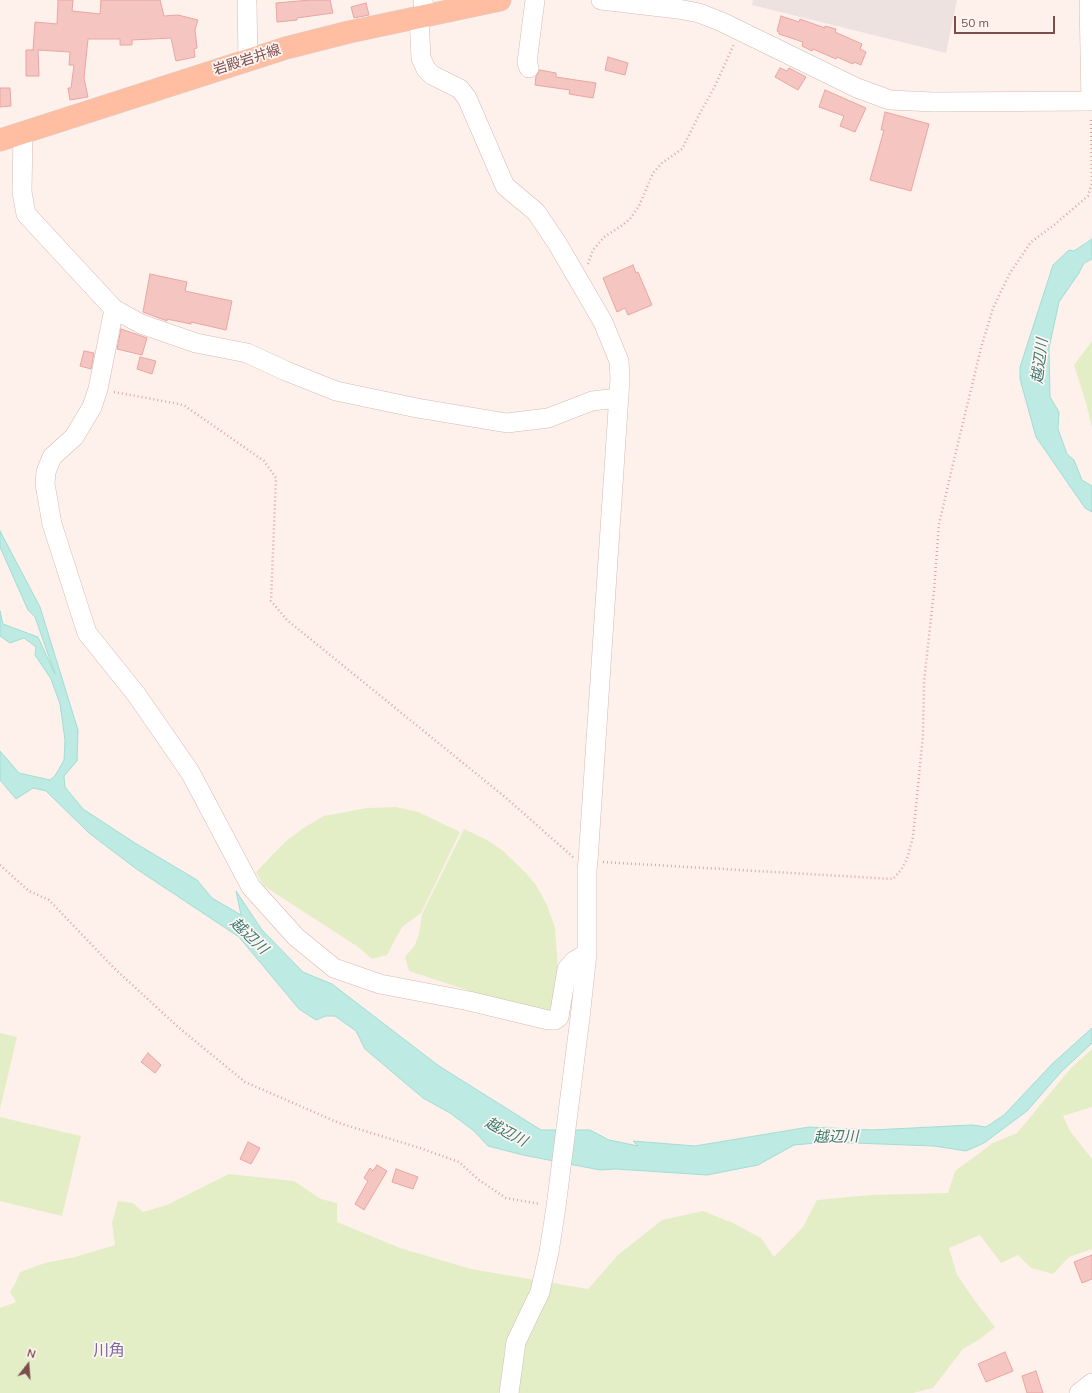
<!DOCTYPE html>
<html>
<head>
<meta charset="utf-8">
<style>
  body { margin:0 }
  #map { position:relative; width:1092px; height:1393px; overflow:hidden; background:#fef1eb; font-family:Mulish,sans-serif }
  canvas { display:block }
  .north { position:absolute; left:8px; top:1345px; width:40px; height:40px; -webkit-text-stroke:3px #fff6f3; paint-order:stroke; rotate:17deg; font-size:11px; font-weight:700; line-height:16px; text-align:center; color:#7c4d4b }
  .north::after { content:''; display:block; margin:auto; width:14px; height:18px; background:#7c4d4b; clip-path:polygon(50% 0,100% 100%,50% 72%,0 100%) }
  .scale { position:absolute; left:954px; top:16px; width:101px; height:18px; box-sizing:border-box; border:2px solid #7c4d4b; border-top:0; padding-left:5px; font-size:12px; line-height:14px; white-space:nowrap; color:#7c4d4b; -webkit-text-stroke:3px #fff6f3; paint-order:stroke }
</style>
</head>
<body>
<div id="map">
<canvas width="1092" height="1393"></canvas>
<div class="north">N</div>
<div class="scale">50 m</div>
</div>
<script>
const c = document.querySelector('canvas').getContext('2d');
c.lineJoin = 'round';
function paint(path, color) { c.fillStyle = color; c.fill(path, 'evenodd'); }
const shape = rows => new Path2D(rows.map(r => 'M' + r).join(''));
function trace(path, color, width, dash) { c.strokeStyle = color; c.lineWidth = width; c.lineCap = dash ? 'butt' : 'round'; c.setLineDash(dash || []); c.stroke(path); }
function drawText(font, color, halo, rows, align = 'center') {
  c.font = font + ' Mulish,"Noto Sans JP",sans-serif'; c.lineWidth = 3.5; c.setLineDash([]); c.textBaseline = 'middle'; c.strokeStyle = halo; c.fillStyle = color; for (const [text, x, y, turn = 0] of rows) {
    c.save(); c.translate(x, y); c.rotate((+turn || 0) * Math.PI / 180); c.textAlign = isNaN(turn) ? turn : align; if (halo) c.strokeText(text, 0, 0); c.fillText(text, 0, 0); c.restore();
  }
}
const industrial = shape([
  [753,0,957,0,946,53,752,5]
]);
const green = shape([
  [1092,341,1092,427,1086,403,1074,365],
  [396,807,418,812,460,832,421,913,402,927,387,955,372,959,358,947,264,886,256,872,286,841,305,827,324,816,367,808],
  [464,829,487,840,502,850,525,872,536,885,547,905,555,928,558,969,554,1008,546,1016,409,971,405,957,415,945,419,934,422,914],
  [0,1033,17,1037,0,1109],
  [1092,1049,1092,1107,1063,1116,1070,1131,1092,1159,1092,1249,1069,1257,1053,1274,1031,1268,1018,1255,1001,1263,980,1235,949,1248,957,1275,975,1301,995,1327,980,1339,963,1349,933,1388,913,1393,0,1393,0,1308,16,1302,10,1292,16,1282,20,1272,45,1263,75,1257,115,1245,112,1223,118,1201,133,1203,143,1212,167,1205,229,1174,294,1181,321,1199,337,1203,337,1222,400,1248,471,1269,588,1289,618,1255,662,1220,703,1211,733,1223,761,1238,774,1257,803,1227,817,1200,870,1195,948,1193,955,1171,993,1143,1017,1133,1071,1068],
  [0,1117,81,1136,62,1216,0,1201]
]);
const water = shape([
  [1092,239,1092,259,1084,263,1079,273,1059,302,1049,348,1050,397,1059,412,1058,429,1067,454,1074,460,1082,480,1092,486,1092,512,1085,508,1036,437,1020,379,1020,367,1053,265,1069,250,1074,251,1092,239],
  [0,531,40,607,78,730,77,761,64,776,65,787,83,809,135,843,197,880,212,898,241,915,236,891,262,930,303,972,332,984,439,1066,541,1130,590,1130,609,1140,638,1146,633,1141,695,1146,809,1127,872,1130,972,1125,986,1127,1004,1115,1052,1064,1092,1028,1092,1043,1061,1072,1027,1111,984,1143,966,1151,934,1146,827,1142,794,1145,758,1165,707,1175,616,1169,600,1170,523,1155,488,1146,474,1131,450,1113,423,1098,365,1049,356,1031,335,1016,326,1016,316,1020,299,1009,239,937,135,868,89,833,46,791,33,788,16,799,0,780,0,751,19,773,50,780,55,776,64,760,65,740,60,704,51,679,35,655,36,647,24,638,10,643,0,636,0,611,3,624,38,637,55,674,35,617,28,610,0,547,0,531]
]);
const building = shape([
  [58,0,73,0,72,11,100,14,101,0,160,0,164,16,178,15,198,20,195,30,197,48,194,49,195,57,176,61,171,38,132,40,132,45,120,45,120,39,88,39,84,78,88,97,70,100,68,88,71,88,74,65,69,65,70,52,38,50,39,76,26,76,26,50,34,50,33,50,35,22,57,24,58,0],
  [310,0,330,0,333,13,297,18,297,20,277,22,276,3,310,0],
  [366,3,369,15,354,18,351,7,366,3],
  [781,16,799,22,800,19,825,28,825,26,836,29,835,32,862,44,860,49,866,52,861,65,854,62,853,64,837,57,836,59,813,49,812,51,802,46,803,42,779,34,779,32,777,31,781,16],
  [608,57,628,63,625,75,605,70,608,57],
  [780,68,787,71,789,68,806,77,798,90,775,77,780,68],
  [540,70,556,73,556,77,596,83,593,98,569,94,570,90,535,85,536,76,540,70],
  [0,88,10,88,11,106,0,107,0,88],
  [825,90,866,108,855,132,840,126,844,116,819,107,825,90],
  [885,112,929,124,911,191,870,180,884,130,881,130,885,112],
  [633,265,636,273,638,272,652,305,628,315,625,308,617,312,603,278,633,265],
  [150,274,187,282,185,291,232,301,226,330,191,322,191,324,167,319,167,321,143,312,150,274],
  [121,329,147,338,142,355,117,349,121,329],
  [84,351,94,353,91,369,80,366,84,351],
  [140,357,156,361,152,374,137,369,140,357],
  [148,1053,161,1065,155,1073,141,1062,148,1053],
  [248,1142,260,1148,251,1164,240,1159,248,1142],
  [377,1165,387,1171,364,1210,355,1204,368,1181,364,1178,370,1168,373,1171,377,1165],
  [396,1169,418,1177,413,1189,392,1182,396,1169],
  [1092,1255,1092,1279,1082,1283,1074,1262,1092,1255],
  [1005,1352,1013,1371,986,1382,978,1364,1005,1352],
  [1036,1371,1043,1393,1027,1393,1022,1376,1036,1371]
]);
const path = shape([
  [588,264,593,250,604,237,621,226,630,219,639,206,653,173,662,163,682,149,700,113,714,88,734,44],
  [114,392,179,404,185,406,264,461,276,478,271,601,287,620,505,797,573,857],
  [603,862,893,879,901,870,907,859,913,837,923,735,924,682,934,591,939,524,954,460,981,348,993,308,1010,273,1031,242,1054,225,1088,196,1092,183,1091,117],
  [0,865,29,891,49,900,114,968,178,1027,245,1082,339,1123,420,1148,459,1162,479,1180,506,1198,540,1204]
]);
const minor = shape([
  [423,0,425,16],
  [601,0,678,9,699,13,722,22,857,88,890,100,934,102,1092,101],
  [1089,0,1091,101],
  [247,3,248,60],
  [419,17,421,58,426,69,432,75,460,89,467,98,505,186,536,212,557,243,603,322,619,361,620,379,588,861,587,869,587,953,580,1018,556,1207,549,1252,540,1292,516,1342,509,1393],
  [529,68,527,63,535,0],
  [23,132,22,192,26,214,114,309,141,324,196,343,247,353,286,371,336,391,417,408,507,423,548,418,592,401,618,398],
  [114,309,98,389,92,407,74,437,52,457,46,472,45,484,52,524,87,633,136,694,190,772,251,887,296,937,334,968,380,984,469,1001,548,1020,555,1020,559,1017,567,969,574,961,587,953],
  [1079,1393,1092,1383]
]);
const major = shape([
  [0,140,286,48,349,32,500,0]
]);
const streetNames = [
  ["岩殿岩井線",247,60,-18]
];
const waterNames = [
  ["越辺川",1040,361,-83],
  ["越辺川",249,936,43],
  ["越辺川",506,1132,28],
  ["越辺川",836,1137,-1]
];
const quarterNames = [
  ["川角",109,1351]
];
paint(industrial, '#ede2e0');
paint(green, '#e3eec7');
paint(water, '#bdeae2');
trace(water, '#a3dcd3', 1);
paint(building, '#f5c5c1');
trace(building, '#e9a5a0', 1);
trace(minor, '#d6b9b4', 20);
trace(major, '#dacdcd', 23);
trace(path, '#dba7a3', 2.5, [1, 3]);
trace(minor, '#fff', 19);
trace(major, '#ffbea1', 22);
drawText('14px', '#7c4d4b', '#fff6f3', streetNames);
drawText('italic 15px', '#3a7a70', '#fff6f3', waterNames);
drawText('16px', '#7a689e', '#fff6f3', quarterNames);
</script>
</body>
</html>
